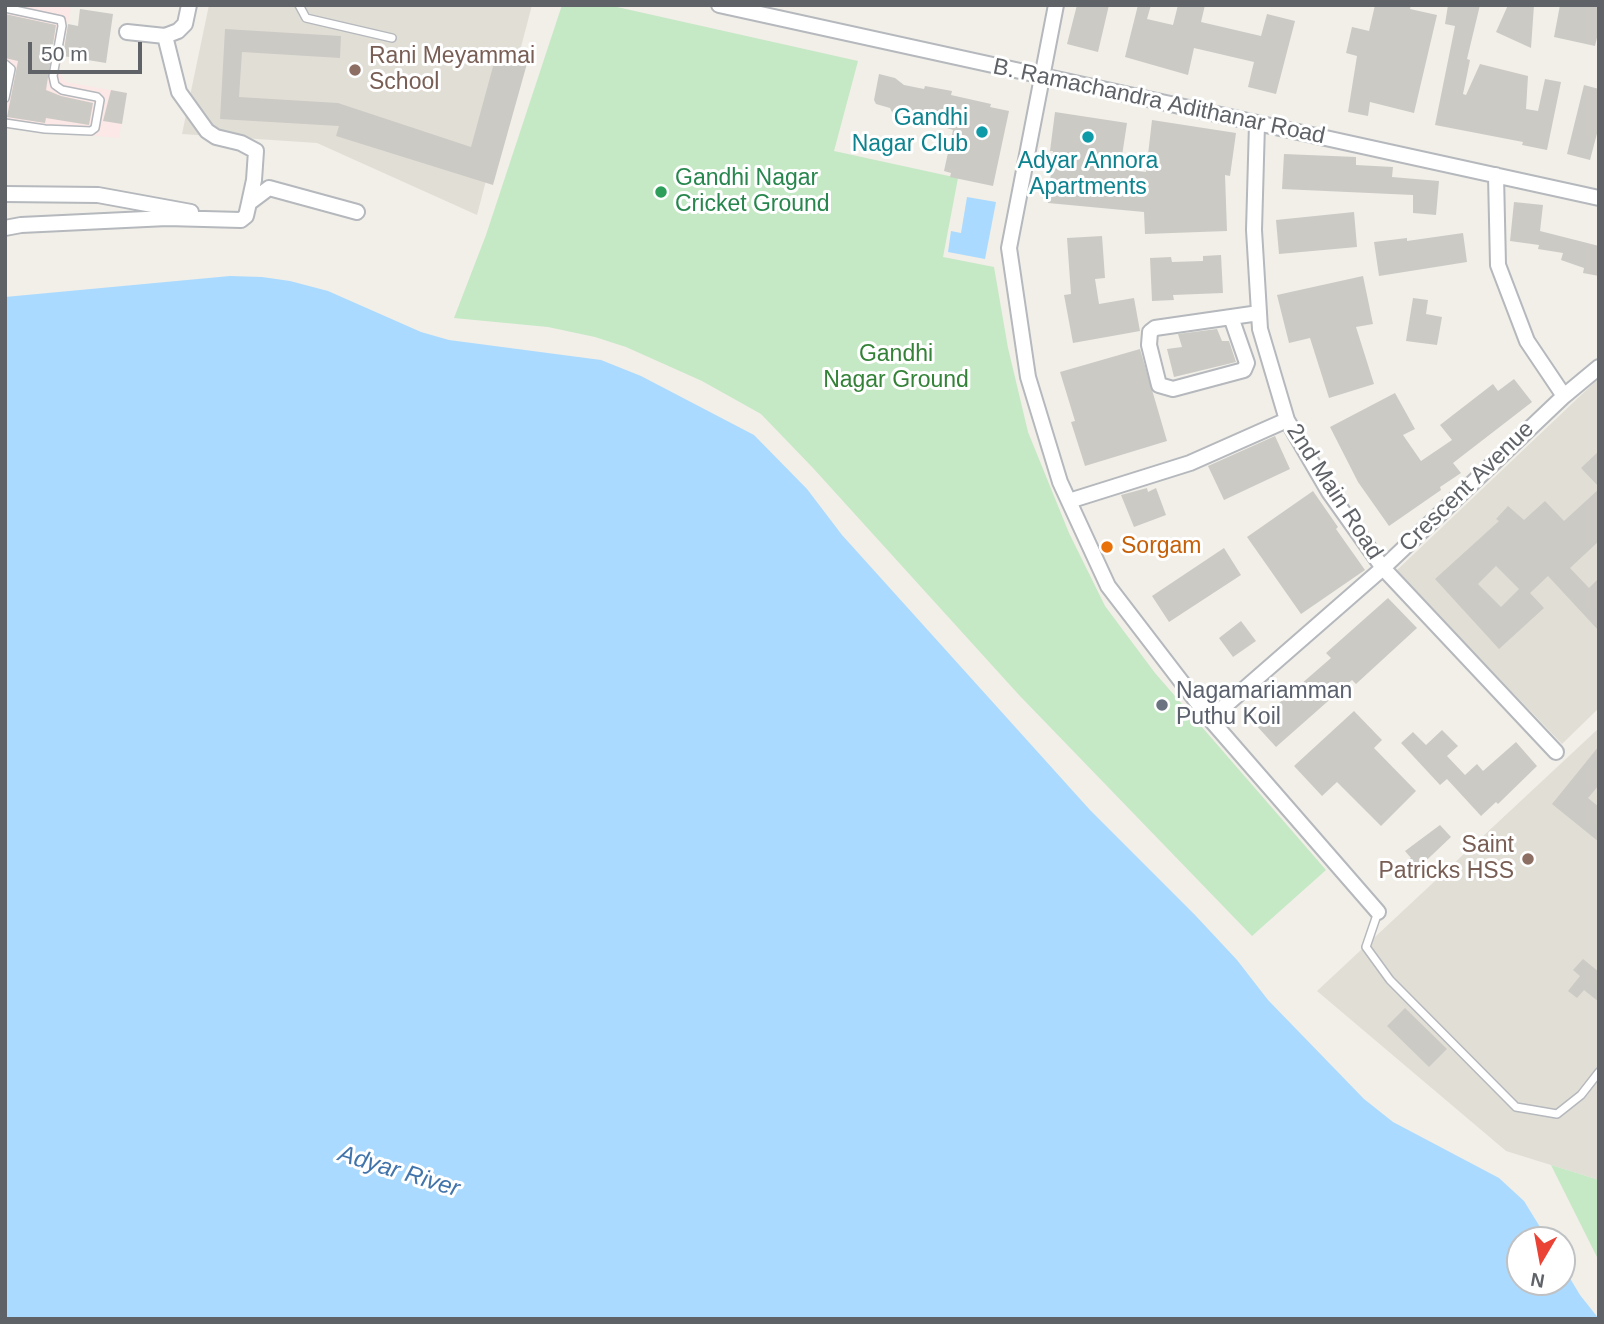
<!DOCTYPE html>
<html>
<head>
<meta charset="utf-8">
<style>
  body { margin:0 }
  #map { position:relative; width:1604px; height:1324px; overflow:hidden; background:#f1efe8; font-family:Arial,sans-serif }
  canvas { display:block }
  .frame { position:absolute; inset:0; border:7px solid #5f6368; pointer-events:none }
  .north { position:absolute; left:1506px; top:1226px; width:70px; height:70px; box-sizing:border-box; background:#fff; border:2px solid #bfc1c3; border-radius:50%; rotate:190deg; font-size:19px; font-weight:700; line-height:28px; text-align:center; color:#5f6368 }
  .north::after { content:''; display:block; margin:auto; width:24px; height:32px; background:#ea4335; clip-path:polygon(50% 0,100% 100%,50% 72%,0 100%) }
  .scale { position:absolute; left:28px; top:42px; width:114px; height:32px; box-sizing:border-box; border:4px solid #5f6368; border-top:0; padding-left:9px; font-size:21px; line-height:24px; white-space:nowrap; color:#5f6368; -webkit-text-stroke:5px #fff; paint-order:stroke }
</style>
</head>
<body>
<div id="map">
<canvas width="1604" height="1324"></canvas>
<div class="frame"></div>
<div class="north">N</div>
<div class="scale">50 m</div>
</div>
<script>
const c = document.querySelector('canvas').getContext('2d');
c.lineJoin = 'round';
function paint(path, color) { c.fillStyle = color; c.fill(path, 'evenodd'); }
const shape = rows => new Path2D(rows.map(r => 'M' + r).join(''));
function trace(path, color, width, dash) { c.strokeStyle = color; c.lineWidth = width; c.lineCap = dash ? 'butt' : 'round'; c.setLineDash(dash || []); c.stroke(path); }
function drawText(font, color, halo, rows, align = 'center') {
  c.font = font + ' Arial,sans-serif'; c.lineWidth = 6; c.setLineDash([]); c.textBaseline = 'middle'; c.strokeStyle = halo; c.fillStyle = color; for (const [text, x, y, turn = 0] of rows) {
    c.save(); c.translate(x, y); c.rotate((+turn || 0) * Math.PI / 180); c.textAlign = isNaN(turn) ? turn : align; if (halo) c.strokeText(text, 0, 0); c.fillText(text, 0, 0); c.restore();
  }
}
const education = shape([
  [209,5,532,5,477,215,317,143,182,134],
  [1599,378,1599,708,1562,744,1396,571],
  [1599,728,1599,1180,1506,1151,1317,991]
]);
const medical = shape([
  [5,5,55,5,71,8,59,72,66,82,127,93,119,138,5,128]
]);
const green = shape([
  [562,5,608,5,858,61,834,151,958,178,943,257,994,267,1008,348,1028,432,1069,533,1105,606,1155,673,1326,870,1252,936,1019,695,813,468,761,414,702,381,626,347,595,337,548,327,454,318,486,235],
  [1551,1165,1599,1180,1599,1261]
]);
const water = shape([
  [967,197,996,202,985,259,948,252,951,231,961,233],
  [230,276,262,277,290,281,328,291,421,332,449,340,601,360,641,376,754,435,807,489,842,535,1090,810,1195,915,1237,960,1268,1000,1364,1099,1393,1122,1499,1178,1524,1201,1548,1240,1520,1240,1520,1282,1562,1282,1562,1265,1580,1295,1599,1319,5,1319,5,297]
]);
const building = shape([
  [1077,5,1109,5,1098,52,1067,44],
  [1138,5,1151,5,1147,19,1173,25,1178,5,1205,5,1201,22,1261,36,1267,14,1295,21,1276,94,1248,87,1254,62,1194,48,1188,75,1125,57],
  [1375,5,1411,5,1410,9,1437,15,1414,113,1370,102,1368,116,1348,112,1357,56,1346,53,1352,27,1369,31],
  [1448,5,1480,5,1467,59,1470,60,1463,94,1466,95,1480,64,1528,76,1526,109,1538,111,1545,79,1561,82,1547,150,1522,145,1523,142,1435,125,1455,26,1445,24],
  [1508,5,1534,5,1531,48,1496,32],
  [1560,5,1599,5,1599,29,1595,46,1554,37],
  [80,9,113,14,106,63,63,56,68,24,78,26],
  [5,14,56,25,46,90,61,96,93,103,89,125,46,118,45,123,7,117,18,61,5,58],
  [225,29,341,36,340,58,242,52,239,97,338,103,471,147,497,52,528,60,493,185,336,136,339,126,220,119],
  [879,74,895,78,904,85,924,89,925,86,952,91,951,95,991,104,990,107,1009,111,993,186,950,177,951,173,944,171,953,130,944,127,943,124,893,114,890,108,876,104,874,100],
  [1584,85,1599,89,1599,126,1590,160,1567,154],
  [111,90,127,93,122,124,103,121],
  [1055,112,1127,123,1120,169,1146,172,1152,120,1236,133,1230,176,1225,175,1227,231,1145,234,1144,212,1048,203,1053,151,1050,151],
  [1284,154,1356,157,1356,165,1393,167,1392,177,1439,181,1436,215,1413,213,1413,195,1282,189],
  [1514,202,1543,205,1540,231,1599,246,1599,276,1583,273,1584,268,1561,260,1563,253,1538,249,1539,245,1510,241],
  [1354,212,1357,247,1279,254,1276,220],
  [1463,233,1467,262,1379,276,1374,242,1407,238,1407,241],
  [1102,236,1105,278,1095,279,1099,304,1134,298,1140,331,1073,343,1064,295,1071,294,1067,238],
  [1221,255,1223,293,1173,295,1174,300,1152,301,1150,258,1171,257,1172,262,1203,261,1203,256],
  [1363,276,1373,324,1356,327,1374,384,1329,398,1310,338,1289,343,1277,295],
  [1413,298,1428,300,1426,314,1442,317,1437,345,1406,341],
  [1217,329,1222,341,1229,341,1236,362,1174,377,1167,349,1182,347,1178,334],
  [1140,349,1167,441,1085,466,1071,422,1075,421,1060,372],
  [1514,379,1532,402,1453,463,1461,473,1440,487,1441,490,1389,526,1358,482,1330,427,1395,393,1415,429,1403,435,1421,461,1452,440,1440,425,1493,384,1498,391],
  [1275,436,1290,469,1224,500,1208,466],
  [1599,451,1599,487,1581,468],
  [1147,488,1148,492,1156,488,1166,515,1134,527,1121,495],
  [1599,489,1599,541,1570,568,1589,588,1599,578,1599,631,1548,576,1530,593,1544,608,1499,649,1435,579,1499,521,1496,519,1508,506,1524,520,1545,501,1564,521],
  [1496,566,1519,589,1501,607,1478,584],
  [1313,491,1338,527,1336,529,1365,570,1301,614,1247,537],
  [1224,548,1241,575,1169,622,1152,596],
  [1388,598,1417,628,1356,684,1352,680,1276,747,1255,724,1331,658,1326,653],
  [1241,621,1256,641,1233,657,1219,638],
  [1354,711,1382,740,1374,748,1416,791,1381,826,1337,782,1322,796,1294,766],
  [1442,730,1458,746,1447,756,1465,775,1477,764,1483,771,1516,742,1537,766,1498,804,1496,802,1481,816,1447,779,1440,785,1401,743,1413,732,1426,745],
  [1599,746,1599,785,1588,798,1599,807,1599,842,1552,804],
  [1440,825,1451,837,1413,873,1404,864,1411,858,1405,851],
  [1583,959,1599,972,1599,1002,1584,990,1577,998,1568,991,1580,976,1573,970],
  [1405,1008,1447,1049,1429,1067,1387,1026]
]);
const service = shape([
  [299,5,306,18,392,38],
  [5,8,61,20,62,26,53,76,55,85,62,90,97,97,100,100,95,128,91,131,45,129,5,123],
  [5,64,11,69,5,98],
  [1378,912,1366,947,1390,980,1516,1107,1557,1114,1581,1095,1599,1072]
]);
const minor = shape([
  [719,5,1599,198],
  [1056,5,1009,248,1028,377,1060,482,1108,586,1210,719,1378,912],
  [127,32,165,36,178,31,185,24,189,5],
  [165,36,179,92,207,131,216,137,241,143,256,151,254,180,249,203],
  [1257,124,1254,230,1260,329,1287,420,1329,492,1383,568,1556,752],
  [1496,175,1498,265,1527,341,1564,396],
  [5,194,98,195,191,212],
  [5,228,21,225,167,218,241,220,246,216,249,203,269,188,357,212],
  [1231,317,1247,363,1244,370,1173,389,1159,385,1149,345,1150,332,1155,328,1259,313],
  [1069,501,1190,463,1287,420],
  [1210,719,1383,568,1564,396,1599,367]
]);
const markers = [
  [355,70,7,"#8d6e63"],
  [982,132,7,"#0f9aa8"],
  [1088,137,7,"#0f9aa8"],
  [661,192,7,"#2e9e5b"],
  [1107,547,7,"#e8710a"],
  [1162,705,7,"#6b7280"],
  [1528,859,7,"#8d6e63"]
];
const educationNames = [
  ["Rani Meyammai",369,57],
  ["School",369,83],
  ["Saint",1514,846,"right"],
  ["Patricks HSS",1514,872,"right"]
];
const streetNames = [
  ["B. Ramachandra Adithanar Road",1159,102,12],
  ["Crescent Avenue",1467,487,-44],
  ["2nd Main Road",1334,492,57]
];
const cultureNames = [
  ["Gandhi",968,119],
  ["Nagar Club",968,145],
  ["Adyar Annora",1088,162,"center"],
  ["Apartments",1088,188,"center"]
];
const leisureNames = [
  ["Gandhi Nagar",675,179],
  ["Cricket Ground",675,205]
];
const parkNames = [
  ["Gandhi",896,355],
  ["Nagar Ground",896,381]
];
const foodNames = [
  ["Sorgam",1121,547]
];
const worshipNames = [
  ["Nagamariamman",1176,692],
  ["Puthu Koil",1176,718]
];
const waterNames = [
  ["Adyar River",399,1172,17]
];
paint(education, '#e1ded6');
paint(medical, '#fce8e6');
paint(green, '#c5e8c5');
paint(water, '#aadaff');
paint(building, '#cccac5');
trace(service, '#b5b8bc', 10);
trace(minor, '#b5b8bc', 18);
trace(service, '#fff', 7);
trace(minor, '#fff', 14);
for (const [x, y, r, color] of markers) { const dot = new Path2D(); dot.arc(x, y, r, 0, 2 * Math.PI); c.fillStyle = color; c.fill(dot); trace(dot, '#fff', 2.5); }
drawText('23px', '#785e54', '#fff', educationNames, 'left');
drawText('23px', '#5f6368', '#fff', streetNames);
drawText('23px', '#0d838f', '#fff', cultureNames, 'right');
drawText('23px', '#27864d', '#fff', leisureNames, 'left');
drawText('23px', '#348238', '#fff', parkNames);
drawText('23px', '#c56008', '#fff', foodNames, 'left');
drawText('23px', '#5b616d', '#fff', worshipNames, 'left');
drawText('italic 24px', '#4174aa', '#fff', waterNames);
</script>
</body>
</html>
